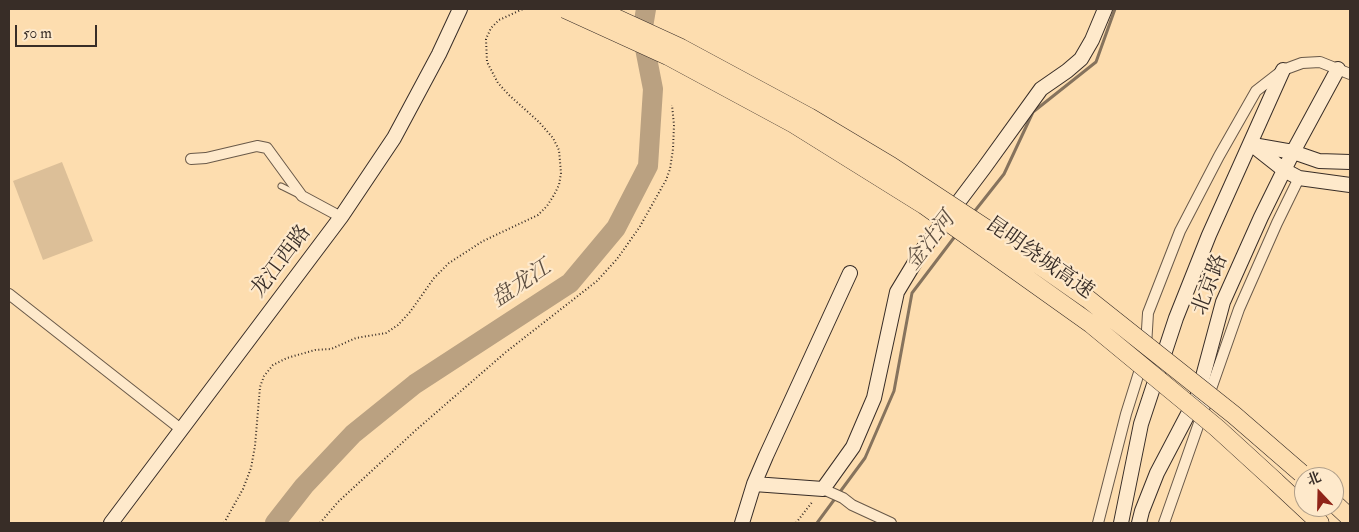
<!DOCTYPE html>
<html>
<head>
<meta charset="utf-8">
<style>
  body { margin:0 }
  #map { position:relative; width:1359px; height:532px; overflow:hidden; background:#fdddaf; font-family:"IM FELL Double Pica","Noto Serif SC",serif }
  canvas { display:block }
  .frame { position:absolute; inset:0; border:10px solid #382d27; pointer-events:none }
  .north { position:absolute; left:1294px; top:467px; width:50px; height:50px; box-sizing:border-box; background:#fee9cb; border:1px solid #af9e89; border-radius:50%; rotate:339deg; font-size:14px; font-weight:700; line-height:20px; text-align:center; color:#382d27 }
  .north::after { content:''; display:block; margin:auto; width:18px; height:22px; background:#8f2418; clip-path:polygon(50% 0,100% 100%,50% 72%,0 100%) }
  .scale { position:absolute; left:15px; top:25px; width:82px; height:22px; box-sizing:border-box; border:2px solid #382d27; border-top:0; padding-left:6px; font-size:15px; line-height:18px; white-space:nowrap; color:#382d27; -webkit-text-stroke:4px #fee9cb; paint-order:stroke }
</style>
</head>
<body>
<div id="map">
<canvas width="1359" height="532"></canvas>
<div class="frame"></div>
<div class="north">北</div>
<div class="scale">50 m</div>
</div>
<script>
const c = document.querySelector('canvas').getContext('2d');
c.lineJoin = 'round';
function paint(path, color) { c.fillStyle = color; c.fill(path, 'evenodd'); }
const shape = rows => new Path2D(rows.map(r => 'M' + r).join(''));
function trace(path, color, width, dash) { c.strokeStyle = color; c.lineWidth = width; c.lineCap = dash ? 'butt' : 'round'; c.setLineDash(dash || []); c.stroke(path); }
function drawText(font, color, halo, rows, align = 'center') {
  c.font = font + ' "IM FELL Double Pica","Noto Serif SC",serif'; c.lineWidth = 4.5; c.setLineDash([]); c.textBaseline = 'middle'; c.strokeStyle = halo; c.fillStyle = color; for (const [text, x, y, turn = 0] of rows) {
    c.save(); c.translate(x, y); c.rotate((+turn || 0) * Math.PI / 180); c.textAlign = isNaN(turn) ? turn : align; if (halo) c.strokeText(text, 0, 0); c.fillText(text, 0, 0); c.restore();
  }
}
const green = shape([
  [62,162,93,241,43,260,13,181]
]);
const stream = shape([
  [974,212,1004,174,1033,112,1096,62,1115,9],
  [817,523,865,458,894,391,912,293,956,235]
]);
const river = shape([
  [275,523,304,486,353,434,415,384,570,283,616,228,648,166,653,89,642,33,646,9]
]);
const path = shape([
  [224,523,243,489,251,468,255,446,260,387,264,376,273,365,287,358,315,350,331,349,356,338,386,333,398,325,410,312,434,278,449,263,483,241,538,215,547,206,554,195,559,185,561,173,559,150,553,138,539,122,509,95,498,83,487,62,486,39,491,28,499,20,523,9],
  [320,523,338,502,416,430,506,352,597,281,617,259,639,228,666,180,670,169,673,149,674,125,672,105],
  [796,523,813,501]
]);
const lane = shape([
  [281,186,299,195]
]);
const street = shape([
  [191,159,206,158,257,146,267,148,302,196,341,217],
  [9,294,182,430],
  [1146,346,1148,313,1180,231,1219,156,1256,91,1283,70,1302,63,1320,62,1350,74],
  [823,489,843,498,852,505,891,523],
  [1098,523,1126,414,1142,363],
  [1164,523,1239,309,1277,223,1299,178]
]);
const secondary = shape([
  [1251,144,1284,170,1299,178,1350,185],
  [1253,145,1293,152,1319,161,1350,162],
  [754,484,823,489,853,447,874,398,897,292,923,249,984,168,1041,89,1067,71,1081,59,1092,40,1105,9],
  [111,523,341,217,394,138,439,54,460,9],
  [742,523,754,484,766,456,850,273],
  [1121,523,1141,424,1176,318,1209,235,1283,70],
  [1139,523,1142,511,1157,473,1198,395,1223,302,1261,217,1293,152,1338,69]
]);
const highway = shape([
  [1275,481,1320,523],
  [1334,503,1350,518]
]);
const highwayBridge = shape([
  [565,9,668,56,794,124,924,205,1091,324,1217,428,1275,481],
  [596,9,681,48,809,117,891,166,1005,241,1088,299,1234,415,1301,473]
]);
const streetNames = [
  ["昆明绕城高速",1039,259,35],
  ["龙江西路",282,262,-53],
  ["北京路",1211,285,-69]
];
const waterNames = [
  ["金汁河",931,242,-52],
  ["盘龙江",522,285,-34]
];
paint(green, '#dcbf98');
trace(stream, '#86735d', 3);
trace(river, '#baa181', 20);
trace(lane, '#695949', 7);
trace(street, '#695949', 12);
trace(secondary, '#382d27', 16);
trace(highway, '#382d27', 19);
trace(path, '#382d27', 2, [1, 2.5]);
trace(lane, '#fee9cb', 5);
trace(street, '#fee9cb', 10);
trace(secondary, '#fee9cb', 14);
trace(highway, '#fdddaf', 18);
trace(highwayBridge, '#382d27', 19, []);
trace(highwayBridge, '#fdddaf', 18);
drawText('21px', '#382d27', '#fee9cb', streetNames);
drawText('italic 22px', '#5f5042', '#fee9cb', waterNames);
</script>
</body>
</html>
